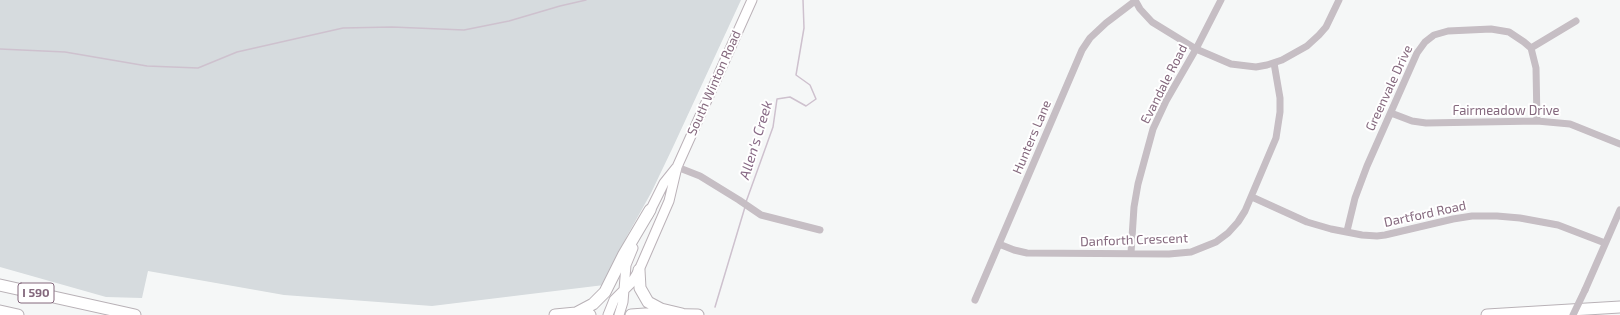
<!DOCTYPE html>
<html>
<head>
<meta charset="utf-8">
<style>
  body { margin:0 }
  canvas { display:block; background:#f5f7f7 }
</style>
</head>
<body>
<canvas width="1620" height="315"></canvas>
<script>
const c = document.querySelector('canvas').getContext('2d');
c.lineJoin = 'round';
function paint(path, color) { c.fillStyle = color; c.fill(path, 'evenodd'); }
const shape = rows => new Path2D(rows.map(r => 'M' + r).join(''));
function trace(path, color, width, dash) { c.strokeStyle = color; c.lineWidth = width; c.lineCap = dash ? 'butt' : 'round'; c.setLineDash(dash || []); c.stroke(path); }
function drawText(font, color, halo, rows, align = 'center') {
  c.font = font + ' "Exo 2",sans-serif'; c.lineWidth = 4; c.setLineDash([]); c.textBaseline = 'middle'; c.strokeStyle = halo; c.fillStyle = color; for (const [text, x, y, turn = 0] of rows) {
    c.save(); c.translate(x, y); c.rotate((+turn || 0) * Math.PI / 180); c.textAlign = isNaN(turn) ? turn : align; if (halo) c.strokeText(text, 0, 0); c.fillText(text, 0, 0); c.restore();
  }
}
const green = shape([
  [0,0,741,0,673,147,651,193,627,236,604,285,432,306,284,295,148,271,142,298,106,297,0,267]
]);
const stream = shape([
  [0,49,65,52,147,66,198,68,237,52,343,28,392,27,464,30,509,21,560,6,586,0],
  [746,202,773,127,777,99,790,97,806,106,816,99,810,85,796,75,804,28,803,0],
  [715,307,745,207]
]);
const minor = shape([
  [1135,0,1140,9,1152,22,1196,49,1231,64,1256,67,1267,65,1282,60,1307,46,1319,35,1326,27,1339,0],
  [1531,48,1576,21],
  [1391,113,1412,121,1426,123,1537,121,1570,124,1620,144],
  [677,167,700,176,739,200,761,215,820,230],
  [1252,197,1307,222,1331,229,1362,235,1377,236,1385,235,1453,219,1472,216,1497,216,1520,218,1558,225,1605,243],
  [1347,231,1355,198,1367,166,1417,53,1425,42,1434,35,1448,31,1491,29,1509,32,1524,42,1531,48,1536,68,1537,121],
  [999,244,1014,250,1027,253,1169,254,1191,252,1216,242,1228,233,1238,222,1245,211,1276,138,1280,112,1280,98,1274,63],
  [1131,253,1134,207,1138,184,1153,129,1166,101,1196,49,1221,0],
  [1585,290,1620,210],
  [975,300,1082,50,1090,38,1106,23,1135,1]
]);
const major = shape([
  [648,215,664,183,676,168],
  [608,315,614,300,632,282,639,270,669,201,677,167,752,0],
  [619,315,623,302,626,265,633,248]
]);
const highway = shape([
  [639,270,640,288,648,302,661,309,682,314],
  [0,285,135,315],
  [0,311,18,315],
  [576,313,593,304,605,292,624,254,650,210],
  [555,315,576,313,586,313,590,315],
  [631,315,645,314,698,315],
  [1487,315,1620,307]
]);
const minorBridge = shape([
  [1573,315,1585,290]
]);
const shields = [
  [36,293,36]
];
const shieldNames = [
  ["I 590",36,293]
];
const streetNames = [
  ["South Winton Road",714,83,-66],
  ["Evandale Road",1164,84,-63],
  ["Greenvale Drive",1389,88,-65],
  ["Fairmeadow Drive",1506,111],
  ["Hunters Lane",1032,137,-67],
  ["Dartford Road",1425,214,-12],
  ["Danforth Crescent",1134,240,-2]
];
const waterNames = [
  ["Allen's Creek",756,140,-73]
];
paint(green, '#d6dbde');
trace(stream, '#cec1ce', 1.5);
trace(major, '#bbb2b8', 11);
trace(highway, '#b9b2b7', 13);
trace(minor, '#c6bec4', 7);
trace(major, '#fff', 9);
trace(highway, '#fff', 11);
trace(minorBridge, '#c6bec4', 7);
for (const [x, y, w] of shields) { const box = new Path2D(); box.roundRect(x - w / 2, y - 10, w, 20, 3); c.fillStyle = '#fff'; c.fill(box); trace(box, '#84687d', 1); }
drawText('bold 12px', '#84687d', null, shieldNames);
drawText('13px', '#84687d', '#fff', streetNames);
drawText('italic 14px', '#876985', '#fff', waterNames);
</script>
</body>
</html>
